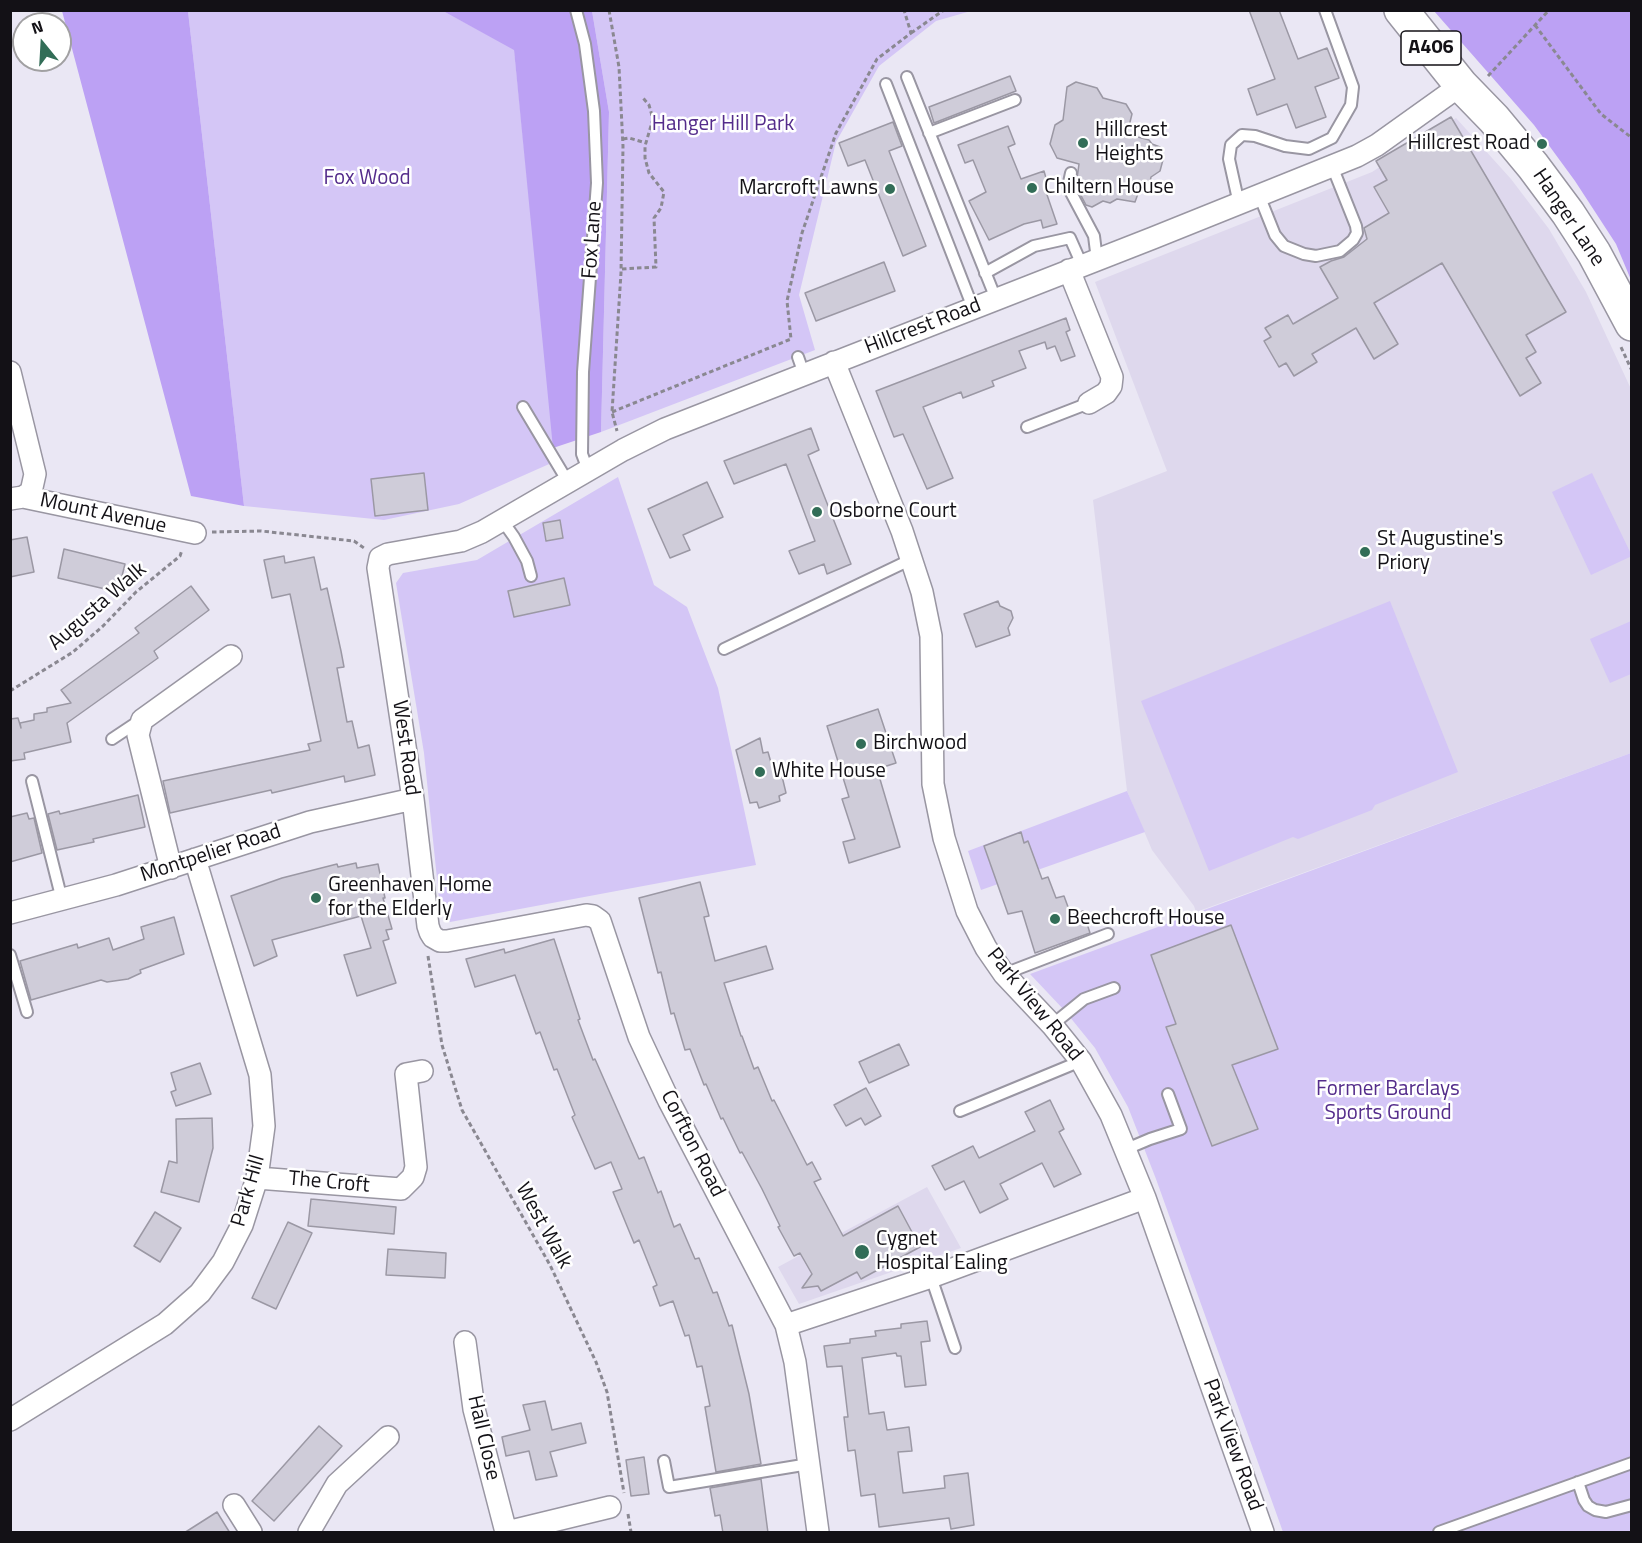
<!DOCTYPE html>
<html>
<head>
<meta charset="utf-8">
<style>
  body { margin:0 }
  #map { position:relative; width:1642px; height:1543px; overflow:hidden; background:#eae7f4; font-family:"Titillium Web",sans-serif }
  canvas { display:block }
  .frame { position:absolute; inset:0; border:12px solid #131116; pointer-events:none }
  .north { position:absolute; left:12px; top:12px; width:60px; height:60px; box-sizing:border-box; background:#fff; border:2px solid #a1a0a2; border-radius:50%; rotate:342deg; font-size:16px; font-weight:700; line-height:24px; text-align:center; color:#131116 }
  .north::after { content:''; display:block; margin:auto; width:21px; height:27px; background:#326d57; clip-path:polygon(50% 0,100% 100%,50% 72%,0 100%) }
</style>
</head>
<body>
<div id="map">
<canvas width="1642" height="1543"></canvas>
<div class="frame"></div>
<div class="north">N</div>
</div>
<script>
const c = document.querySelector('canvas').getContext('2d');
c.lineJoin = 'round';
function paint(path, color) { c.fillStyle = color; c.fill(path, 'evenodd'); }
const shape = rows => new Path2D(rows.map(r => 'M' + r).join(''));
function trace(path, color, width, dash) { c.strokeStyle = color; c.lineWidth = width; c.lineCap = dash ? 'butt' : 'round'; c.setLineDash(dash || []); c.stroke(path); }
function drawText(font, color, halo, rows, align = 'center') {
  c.font = font + ' "Titillium Web",sans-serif'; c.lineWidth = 5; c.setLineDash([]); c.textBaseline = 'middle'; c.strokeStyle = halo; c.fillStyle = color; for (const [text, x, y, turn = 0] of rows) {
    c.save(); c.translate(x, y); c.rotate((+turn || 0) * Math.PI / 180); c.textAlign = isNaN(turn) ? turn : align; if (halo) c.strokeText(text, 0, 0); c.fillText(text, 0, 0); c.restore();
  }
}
const built = shape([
  [1456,118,1511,179,1549,229,1586,292,1631,389,1631,753,1196,912,1194,906,1152,850,1127,791,1093,500,1167,471,1095,282,1372,172],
  [927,1187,961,1248,799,1304,778,1267]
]);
const green = shape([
  [188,11,443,11,514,49,556,461,459,504,384,520,244,506],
  [592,11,971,11,936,21,879,66,836,142,799,295,815,350,601,432,609,112],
  [1592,473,1632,556,1591,575,1552,492],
  [618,477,654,585,687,607,718,688,756,865,450,922,443,915,439,898,424,753,396,583,403,573,477,560],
  [1390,601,1458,772,1375,805,1372,810,1298,839,1293,837,1209,871,1141,701],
  [1631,621,1631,674,1610,683,1590,639],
  [1631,753,1631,1532,1283,1532,1156,1179,1128,1107,1095,1048,1065,1011,1030,974],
  [1127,791,1145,832,981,890,968,851]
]);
const forest = shape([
  [62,11,188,11,244,506,191,496],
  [443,11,592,11,609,112,601,432,553,448,514,50],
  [1434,11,1631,11,1631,280,1616,244,1575,181,1534,125]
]);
const building = shape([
  [1249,10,1279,10,1298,59,1327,48,1339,78,1315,87,1326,117,1296,128,1287,104,1257,115,1248,89,1275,79,1249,10],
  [1010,76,1016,91,934,123,929,107,1010,76],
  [1076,82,1097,88,1103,98,1126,104,1132,114,1127,134,1149,140,1152,144,1160,147,1164,156,1160,171,1151,177,1150,182,1140,188,1135,202,1117,199,1110,203,1103,201,1092,207,1086,205,1076,186,1079,164,1057,158,1050,144,1055,125,1063,120,1067,87,1076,82],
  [1451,117,1566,312,1526,335,1536,352,1526,358,1541,383,1520,396,1442,263,1374,303,1398,344,1374,359,1356,328,1312,354,1317,362,1294,376,1286,363,1279,367,1264,341,1271,337,1265,328,1288,315,1293,324,1338,298,1320,267,1331,261,1344,257,1367,239,1364,228,1389,213,1374,187,1387,180,1376,161,1451,117],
  [893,122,902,146,889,151,926,246,903,256,865,160,848,166,839,143,893,122],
  [1008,126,1015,144,1008,147,1021,179,1044,171,1048,185,1044,186,1057,224,1043,228,1041,220,1024,224,989,240,969,201,986,192,973,160,965,163,958,145,1008,126],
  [884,262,895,291,816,321,805,293,884,262],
  [1066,318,1070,330,1066,332,1075,356,1061,361,1055,346,1047,349,1045,342,1019,351,1026,368,992,381,994,386,963,398,961,392,923,407,953,478,927,489,903,434,894,437,876,391,1066,318],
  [811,428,819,450,808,455,851,564,827,574,824,564,799,574,789,551,815,541,786,464,734,484,724,461,811,428],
  [424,473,428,510,375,516,371,479,424,473],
  [707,482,723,517,683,535,690,550,670,558,648,509,707,482],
  [560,520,563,538,546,541,543,523,560,520],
  [27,537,34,572,10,577,10,540,27,537],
  [64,549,125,564,118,592,58,578,64,549],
  [284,556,285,563,314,557,321,590,327,588,341,651,344,667,337,668,347,722,352,721,358,748,369,745,375,775,345,782,344,776,272,793,271,790,170,813,163,781,310,750,308,744,321,741,290,594,272,598,264,560,284,556],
  [564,578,570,605,514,617,508,591,564,578],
  [191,586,209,610,154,651,158,658,67,723,71,742,24,753,25,759,10,761,10,719,18,718,21,728,20,723,34,720,34,714,47,712,47,708,71,703,61,690,139,633,135,628,191,586],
  [998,601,1000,606,1011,611,1013,618,1008,628,1010,635,976,647,964,614,998,601],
  [878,709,896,763,877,769,900,847,849,863,843,842,855,839,842,799,849,797,827,726,878,709],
  [760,738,763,753,768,752,772,766,775,765,778,773,781,772,786,793,779,796,780,801,759,808,757,802,750,803,736,750,760,738],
  [138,795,145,827,93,839,94,842,57,850,48,814,59,811,60,814,138,795],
  [27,813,29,819,34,818,42,853,10,862,10,817,27,813],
  [1021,832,1024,843,1028,841,1042,879,1048,877,1056,898,1064,896,1071,915,1083,911,1090,933,1035,953,1022,911,1008,914,984,846,1021,832],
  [356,863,357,868,378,864,385,898,383,898,392,929,386,930,389,939,383,941,396,983,357,996,344,955,371,948,361,916,272,940,277,956,254,966,231,896,282,878,337,864,338,867,356,863],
  [700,882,709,916,704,917,715,961,766,946,773,969,724,983,741,1036,742,1036,754,1069,758,1067,772,1101,774,1100,807,1165,812,1162,821,1179,814,1182,843,1236,898,1206,920,1247,861,1279,857,1272,821,1291,818,1286,802,1288,812,1274,800,1253,794,1256,778,1227,780,1226,762,1189,742,1152,740,1153,723,1118,721,1119,706,1084,704,1085,690,1049,685,1050,674,1013,671,1014,661,972,658,973,639,898,700,882],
  [174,917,184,954,140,970,141,973,128,979,107,982,101,980,31,1000,20,961,77,944,78,948,109,938,113,950,144,939,141,927,174,917],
  [1231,925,1278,1049,1232,1065,1258,1129,1212,1146,1166,1027,1176,1024,1151,955,1231,925],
  [554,939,580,1019,578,1020,593,1060,595,1059,639,1159,644,1157,658,1193,661,1191,674,1227,680,1224,695,1259,699,1258,713,1293,717,1292,729,1326,732,1325,749,1394,761,1464,716,1472,705,1407,710,1406,702,1366,697,1367,689,1335,685,1336,673,1301,660,1306,653,1287,657,1285,639,1240,634,1243,613,1192,622,1189,611,1162,595,1169,572,1117,575,1115,557,1069,554,1070,540,1032,536,1034,515,975,475,987,466,959,504,949,505,953,554,939],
  [899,1044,909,1065,869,1083,859,1062,899,1044],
  [200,1063,211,1094,176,1106,171,1092,176,1090,171,1073,200,1063],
  [866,1088,881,1116,865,1125,861,1118,846,1126,834,1105,866,1088],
  [1050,1100,1064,1129,1059,1132,1081,1174,1054,1187,1042,1163,1000,1184,1008,1199,980,1213,964,1181,945,1190,932,1166,973,1146,979,1158,1035,1131,1025,1112,1050,1100],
  [212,1118,213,1148,199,1202,161,1192,169,1161,177,1163,176,1119,212,1118],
  [311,1199,396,1207,394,1234,308,1226,311,1199],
  [155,1212,181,1228,160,1262,134,1246,155,1212],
  [288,1222,312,1233,276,1309,252,1298,288,1222],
  [388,1249,446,1253,445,1278,386,1275,388,1249],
  [927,1321,930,1341,921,1342,926,1385,905,1387,901,1356,897,1356,896,1353,862,1358,869,1414,884,1412,887,1430,909,1427,912,1451,898,1452,903,1493,945,1488,944,1476,968,1473,974,1525,951,1529,949,1518,879,1527,875,1494,861,1496,855,1450,848,1451,844,1417,848,1417,842,1366,827,1367,824,1346,850,1343,850,1339,876,1336,875,1331,901,1328,901,1324,927,1321],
  [545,1401,552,1430,581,1423,586,1443,550,1452,557,1476,536,1480,529,1451,506,1456,502,1437,530,1430,523,1405,545,1401],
  [319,1426,342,1446,274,1521,252,1501,319,1426],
  [644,1457,649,1494,631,1496,626,1460,644,1457],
  [761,1479,768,1533,723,1533,720,1515,715,1516,710,1488,761,1479],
  [217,1512,230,1533,184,1533,217,1512]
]);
const path = shape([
  [609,10,619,67,623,146,621,273,612,412,617,431],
  [1535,25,1601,114,1632,138],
  [911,33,944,10],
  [1488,76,1549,10],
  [623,139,629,138,646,143],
  [622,269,656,267,654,218,661,208,664,192,649,173,645,158,645,146,653,119,649,105,643,98],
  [1621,347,1632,371],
  [612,412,791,339,787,301,802,233,836,133,877,59,911,33,904,10],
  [212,532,261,531,354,541,364,548],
  [10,691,73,652,103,626,136,592,180,556,182,550],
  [428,956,442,1045,462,1110,550,1265,596,1362,607,1392,624,1493],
  [628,1514,631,1532]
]);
const lane = shape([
  [576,10,585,44,594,111,597,183,583,372,582,454,588,470],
  [907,77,996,299],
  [886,84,973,308],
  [929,133,1015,100],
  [1071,173,1068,187,1094,236,1097,260],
  [1259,195,1275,235,1284,246,1304,254,1316,256,1340,251,1353,240,1357,233,1356,226,1332,166],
  [1239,204,1229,159,1231,145,1242,135,1255,136,1285,146,1309,149,1332,138,1351,105,1353,87,1325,10],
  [985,273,1034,246,1070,238,1082,265],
  [798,357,804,374],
  [523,407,568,482],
  [1027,427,1089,403],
  [502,520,514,537,527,561,531,576],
  [724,649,912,559],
  [112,739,139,721],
  [32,781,62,900],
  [10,955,27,1012],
  [1004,974,1108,934],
  [1052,1025,1084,999,1114,988],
  [960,1111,1081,1061],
  [1124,1150,1150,1139,1181,1129,1168,1094],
  [931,1277,955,1348],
  [664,1461,669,1487,809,1464],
  [1578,1482,1584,1500,1588,1506,1595,1510,1606,1512,1632,1505],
  [1439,1532,1632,1463]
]);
const street = shape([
  [1069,270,1112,377,1111,386,1106,393,1089,403],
  [834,362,902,531,922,592,931,636,933,784,944,838,967,911,986,948,1004,974,1052,1025,1081,1061,1111,1115,1145,1198,1263,1532],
  [10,372,35,474,31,492,23,497],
  [10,499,23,497,195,533],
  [171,868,138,735,142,720,231,656],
  [10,913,116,885,310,822,413,799],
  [257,1178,401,1189,413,1177,416,1167,406,1074,422,1071],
  [786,1325,931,1277,1145,1198],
  [465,1342,474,1409,506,1532],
  [10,1420,165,1324,200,1293,223,1262,242,1225,257,1178,264,1126,260,1075,195,859],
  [234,1505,251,1532],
  [309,1532,337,1484,388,1437],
  [507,1532,610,1507],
  [818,1532,795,1362,786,1325,669,1101,639,1037,600,921,593,916,586,915,447,941,440,941,433,937,430,932,428,926,413,799,378,568,380,558,388,554,461,541,482,532,623,450,665,429,1153,238,1357,156,1377,145,1461,85]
]);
const highway = shape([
  [1401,10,1461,85,1494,119,1533,166,1568,213,1594,253,1632,324]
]);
const markers = [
  [1083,143,6,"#326d57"],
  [1542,144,6,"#326d57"],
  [1032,188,6,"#326d57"],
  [890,189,6,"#326d57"],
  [817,512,6,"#326d57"],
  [1365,552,6,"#326d57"],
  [861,744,6,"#326d57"],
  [760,772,6,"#326d57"],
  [316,898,6,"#326d57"],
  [1055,919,6,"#326d57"],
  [862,1252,8,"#326d57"]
];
const shields = [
  [1431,48,60]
];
const shieldNames = [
  ["A406",1431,48]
];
const parkNames = [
  ["Hanger Hill Park",723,125],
  ["Fox Wood",367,179],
  ["Former Barclays",1388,1090],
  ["Sports Ground",1388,1114]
];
const poiNames = [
  ["Hillcrest",1095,131],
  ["Heights",1095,155],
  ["Hillcrest Road",1530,144,"right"],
  ["Chiltern House",1044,188],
  ["Marcroft Lawns",878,189,"right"],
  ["Osborne Court",829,512],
  ["St Augustine's",1377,540],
  ["Priory",1377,564],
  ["Birchwood",873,744],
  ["White House",772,772],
  ["Greenhaven Home",328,886],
  ["for the Elderly",328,910],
  ["Beechcroft House",1067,919],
  ["Cygnet",876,1240],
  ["Hospital Ealing",876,1264]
];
const streetNames = [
  ["Hanger Lane",1568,218,56],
  ["Fox Lane",593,240,-86],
  ["Hillcrest Road",923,327,-21],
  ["Mount Avenue",103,514,12],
  ["Augusta Walk",98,607,-41],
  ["West Road",405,748,82],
  ["Montpelier Road",211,854,-18],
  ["Park View Road",1034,1005,51],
  ["Corfton Road",692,1144,63],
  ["The Croft",329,1183,5],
  ["Park Hill",249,1191,-74],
  ["West Walk",543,1226,61],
  ["Hall Close",483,1438,77],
  ["Park View Road",1232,1445,70]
];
paint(built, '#ded8ed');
paint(green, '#d4c6f6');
paint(forest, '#bca1f4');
paint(building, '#cfccd9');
trace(building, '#9b98a4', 1.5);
trace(lane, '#9996a2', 14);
trace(street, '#9996a2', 24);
trace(highway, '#9996a2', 36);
trace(path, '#8a8891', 3, [4.5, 3]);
trace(lane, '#fff', 10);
trace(street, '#fff', 21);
trace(highway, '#fff', 33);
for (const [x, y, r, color] of markers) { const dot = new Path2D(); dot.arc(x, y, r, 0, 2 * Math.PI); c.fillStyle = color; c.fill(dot); trace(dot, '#fff', 2); }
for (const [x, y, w] of shields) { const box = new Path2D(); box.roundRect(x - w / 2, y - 17, w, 34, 4.5); c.fillStyle = '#fff'; c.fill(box); trace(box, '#131116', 1.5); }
drawText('bold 20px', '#131116', null, shieldNames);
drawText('21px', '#542c8b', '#fff', parkNames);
drawText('21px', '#131116', '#fff', poiNames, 'left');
drawText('21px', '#131116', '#fff', streetNames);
</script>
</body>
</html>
